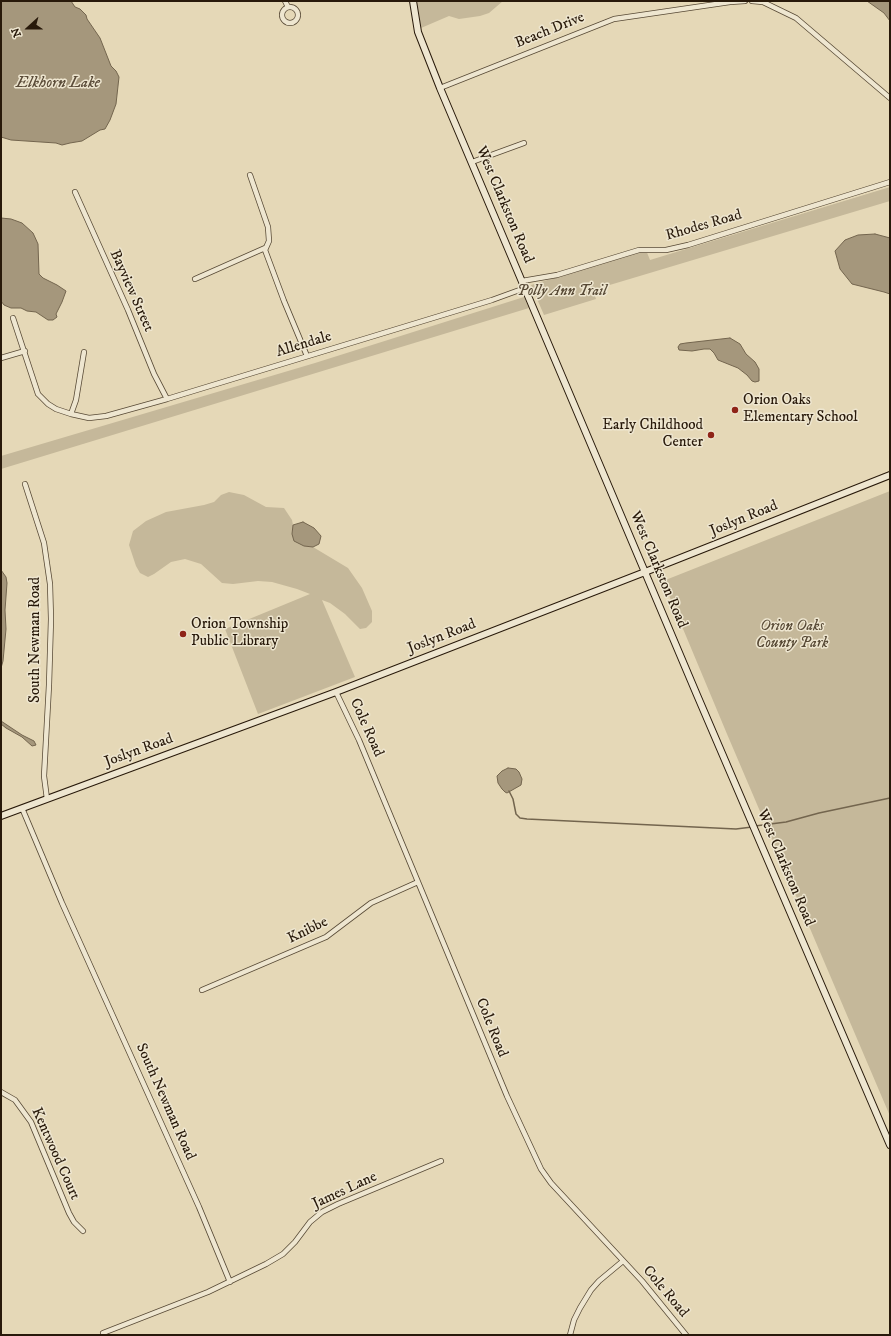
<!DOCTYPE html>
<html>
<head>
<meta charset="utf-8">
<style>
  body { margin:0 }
  #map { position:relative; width:891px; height:1336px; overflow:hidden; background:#e5d8b7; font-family:"IM FELL DW Pica",serif }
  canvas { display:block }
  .frame { position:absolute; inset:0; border:2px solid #28190a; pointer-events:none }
  .north { position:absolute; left:8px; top:8px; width:40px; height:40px; -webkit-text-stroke:3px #eee6d0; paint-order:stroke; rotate:249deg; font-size:11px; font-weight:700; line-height:16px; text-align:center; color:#28190a }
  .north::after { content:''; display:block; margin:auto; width:14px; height:18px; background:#28190a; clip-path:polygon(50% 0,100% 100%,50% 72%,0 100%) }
</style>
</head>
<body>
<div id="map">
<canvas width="891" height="1336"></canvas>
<div class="frame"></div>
<div class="north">N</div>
</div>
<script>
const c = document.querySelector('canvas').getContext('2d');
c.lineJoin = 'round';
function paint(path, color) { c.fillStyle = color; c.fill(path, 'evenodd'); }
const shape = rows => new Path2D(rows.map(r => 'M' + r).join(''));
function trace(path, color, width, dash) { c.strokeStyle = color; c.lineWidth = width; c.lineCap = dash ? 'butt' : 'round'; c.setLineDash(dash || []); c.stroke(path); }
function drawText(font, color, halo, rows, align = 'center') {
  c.font = font + ' "IM FELL DW Pica",serif'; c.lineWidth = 3; c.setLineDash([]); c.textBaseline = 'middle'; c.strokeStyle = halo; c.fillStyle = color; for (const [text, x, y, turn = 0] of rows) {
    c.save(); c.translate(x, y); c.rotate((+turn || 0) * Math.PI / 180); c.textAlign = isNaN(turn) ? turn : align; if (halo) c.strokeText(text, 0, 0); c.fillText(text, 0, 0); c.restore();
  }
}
const green = shape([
  [417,1,503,1,489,13,480,16,459,19,449,16,421,28],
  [890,187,890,201,593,290,596,299,544,315,531,285,646,250,650,260],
  [524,297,529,308,1,469,1,456,315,363],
  [890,491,890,1116,727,734,663,581],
  [229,492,244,495,266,507,284,508,292,520,293,525,292,534,304,546,313,547,348,568,362,588,372,611,372,622,366,628,360,629,345,614,330,603,322,600,355,677,258,714,225,629,310,594,297,589,272,582,258,581,233,584,222,583,201,564,185,559,171,562,154,574,148,577,140,573,136,566,129,545,133,531,146,521,166,512,204,505,214,502,221,495]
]);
const water = shape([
  [1,1,71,1,75,7,80,9,86,15,87,19,100,38,111,66,116,71,119,77,116,104,110,120,105,129,100,130,82,141,70,143,62,145,56,143,11,140,1,137,1,1],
  [867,1,890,1,890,21,884,13,867,1],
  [1,218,11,219,22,223,33,233,38,244,39,274,43,278,57,285,66,291,62,302,56,314,57,317,53,320,48,320,36,312,27,311,21,308,11,308,4,305,1,301,1,218],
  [875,234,890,238,890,294,884,292,852,284,840,269,835,251,845,240,858,235,875,234],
  [730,338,740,344,746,354,755,362,759,369,759,381,755,382,752,381,747,375,738,368,718,360,714,353,710,349,704,349,692,351,679,350,678,347,680,344,686,343,730,338],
  [303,522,314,528,321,536,319,544,313,547,304,546,294,541,292,534,293,525,303,522],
  [1,570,6,577,7,583,5,610,6,629,3,661,1,668,1,570],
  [1,721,22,735,34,741,36,745,32,746,22,737,6,728,1,724,1,721],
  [508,768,516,769,519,772,522,779,521,785,507,793,505,792,502,789,498,783,497,776,502,771,508,768]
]);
const stream = shape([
  [509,791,513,799,516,814,520,818,527,819,736,829,752,827],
  [755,826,786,822,819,813,890,798]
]);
const street = shape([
  [285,1,288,7],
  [752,1,763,2,796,18,890,98],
  '282 15a8 8 0 1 1 16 0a8 8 0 1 1-16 0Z',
  [440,88,614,19,730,2,745,1],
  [472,162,524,143],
  [250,175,268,227,269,241,265,250,284,301,307,356],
  [75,192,128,310,154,374,167,399],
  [195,279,265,248],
  [522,281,557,275,639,250,666,250,688,245,890,182],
  [13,318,38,394,48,404,56,409,71,414,89,418,106,416,167,399,492,300,525,288],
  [1,358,25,351],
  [71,414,76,400,84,352],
  [25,484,44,543,50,584,51,619,49,685,44,776,47,799],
  [336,692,359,740,507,1096,541,1169,551,1183,642,1281,686,1335],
  [22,808,62,903,199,1207,230,1282],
  [202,990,326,937,371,903,418,882],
  [1,1092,15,1100,31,1122,69,1213,74,1222,83,1231],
  [103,1333,208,1292,266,1264,283,1254,295,1242,310,1222,322,1212,338,1204,441,1161],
  [570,1335,574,1320,580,1308,591,1290,599,1281,623,1261]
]);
const secondary = shape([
  [413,1,418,32,440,88,697,695,890,1145],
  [1,816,336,692,645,572,890,475]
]);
const markers = [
  [735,410,4,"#8f2418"],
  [711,435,4,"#8f2418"],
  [183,634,4,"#8f2418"]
];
const streetNames = [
  ["Beach Drive",550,31,-22],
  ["West Clarkston Road",504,205,67],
  ["Rhodes Road",704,226,-16],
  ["Bayview Street",131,291,66],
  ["Allendale",304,345,-17],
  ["Joslyn Road",744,519,-22],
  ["West Clarkston Road",658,570,67],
  ["Joslyn Road",442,637,-21],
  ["South Newman Road",36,640,-90],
  ["Cole Road",366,728,66],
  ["Joslyn Road",139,751,-20],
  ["West Clarkston Road",785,868,67],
  ["Knibbe",308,931,-26],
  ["Cole Road",491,1028,68],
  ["South Newman Road",165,1102,66],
  ["Kentwood Court",55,1154,66],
  ["James Lane",345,1191,-25],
  ["Cole Road",665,1292,50]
];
const parkNames = [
  ["Polly Ann Trail",562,292],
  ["Orion Oaks",792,627],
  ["County Park",792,644]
];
const poiNames = [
  ["Orion Oaks",743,401],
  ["Elementary School",743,418],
  ["Early Childhood",703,426,"right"],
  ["Center",703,443,"right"],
  ["Orion Township",191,625],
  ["Public Library",191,642]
];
const waterNames = [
  ["Elkhorn Lake",58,84]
];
paint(green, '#c5b89a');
paint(water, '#a5977c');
trace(water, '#73654e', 1);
trace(stream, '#73654e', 1.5);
trace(street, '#574935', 6);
trace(secondary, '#28190a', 8);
trace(street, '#eee6d0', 4.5);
trace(secondary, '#eee6d0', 6);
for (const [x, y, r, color] of markers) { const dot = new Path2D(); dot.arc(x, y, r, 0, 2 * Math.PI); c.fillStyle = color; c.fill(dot); trace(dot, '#eee6d0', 1.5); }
drawText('15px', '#28190a', '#eee6d0', streetNames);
drawText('italic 15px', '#574935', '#eee6d0', parkNames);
drawText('15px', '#28190a', '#eee6d0', poiNames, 'left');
drawText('italic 16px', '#5a4b38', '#eee6d0', waterNames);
</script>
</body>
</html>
